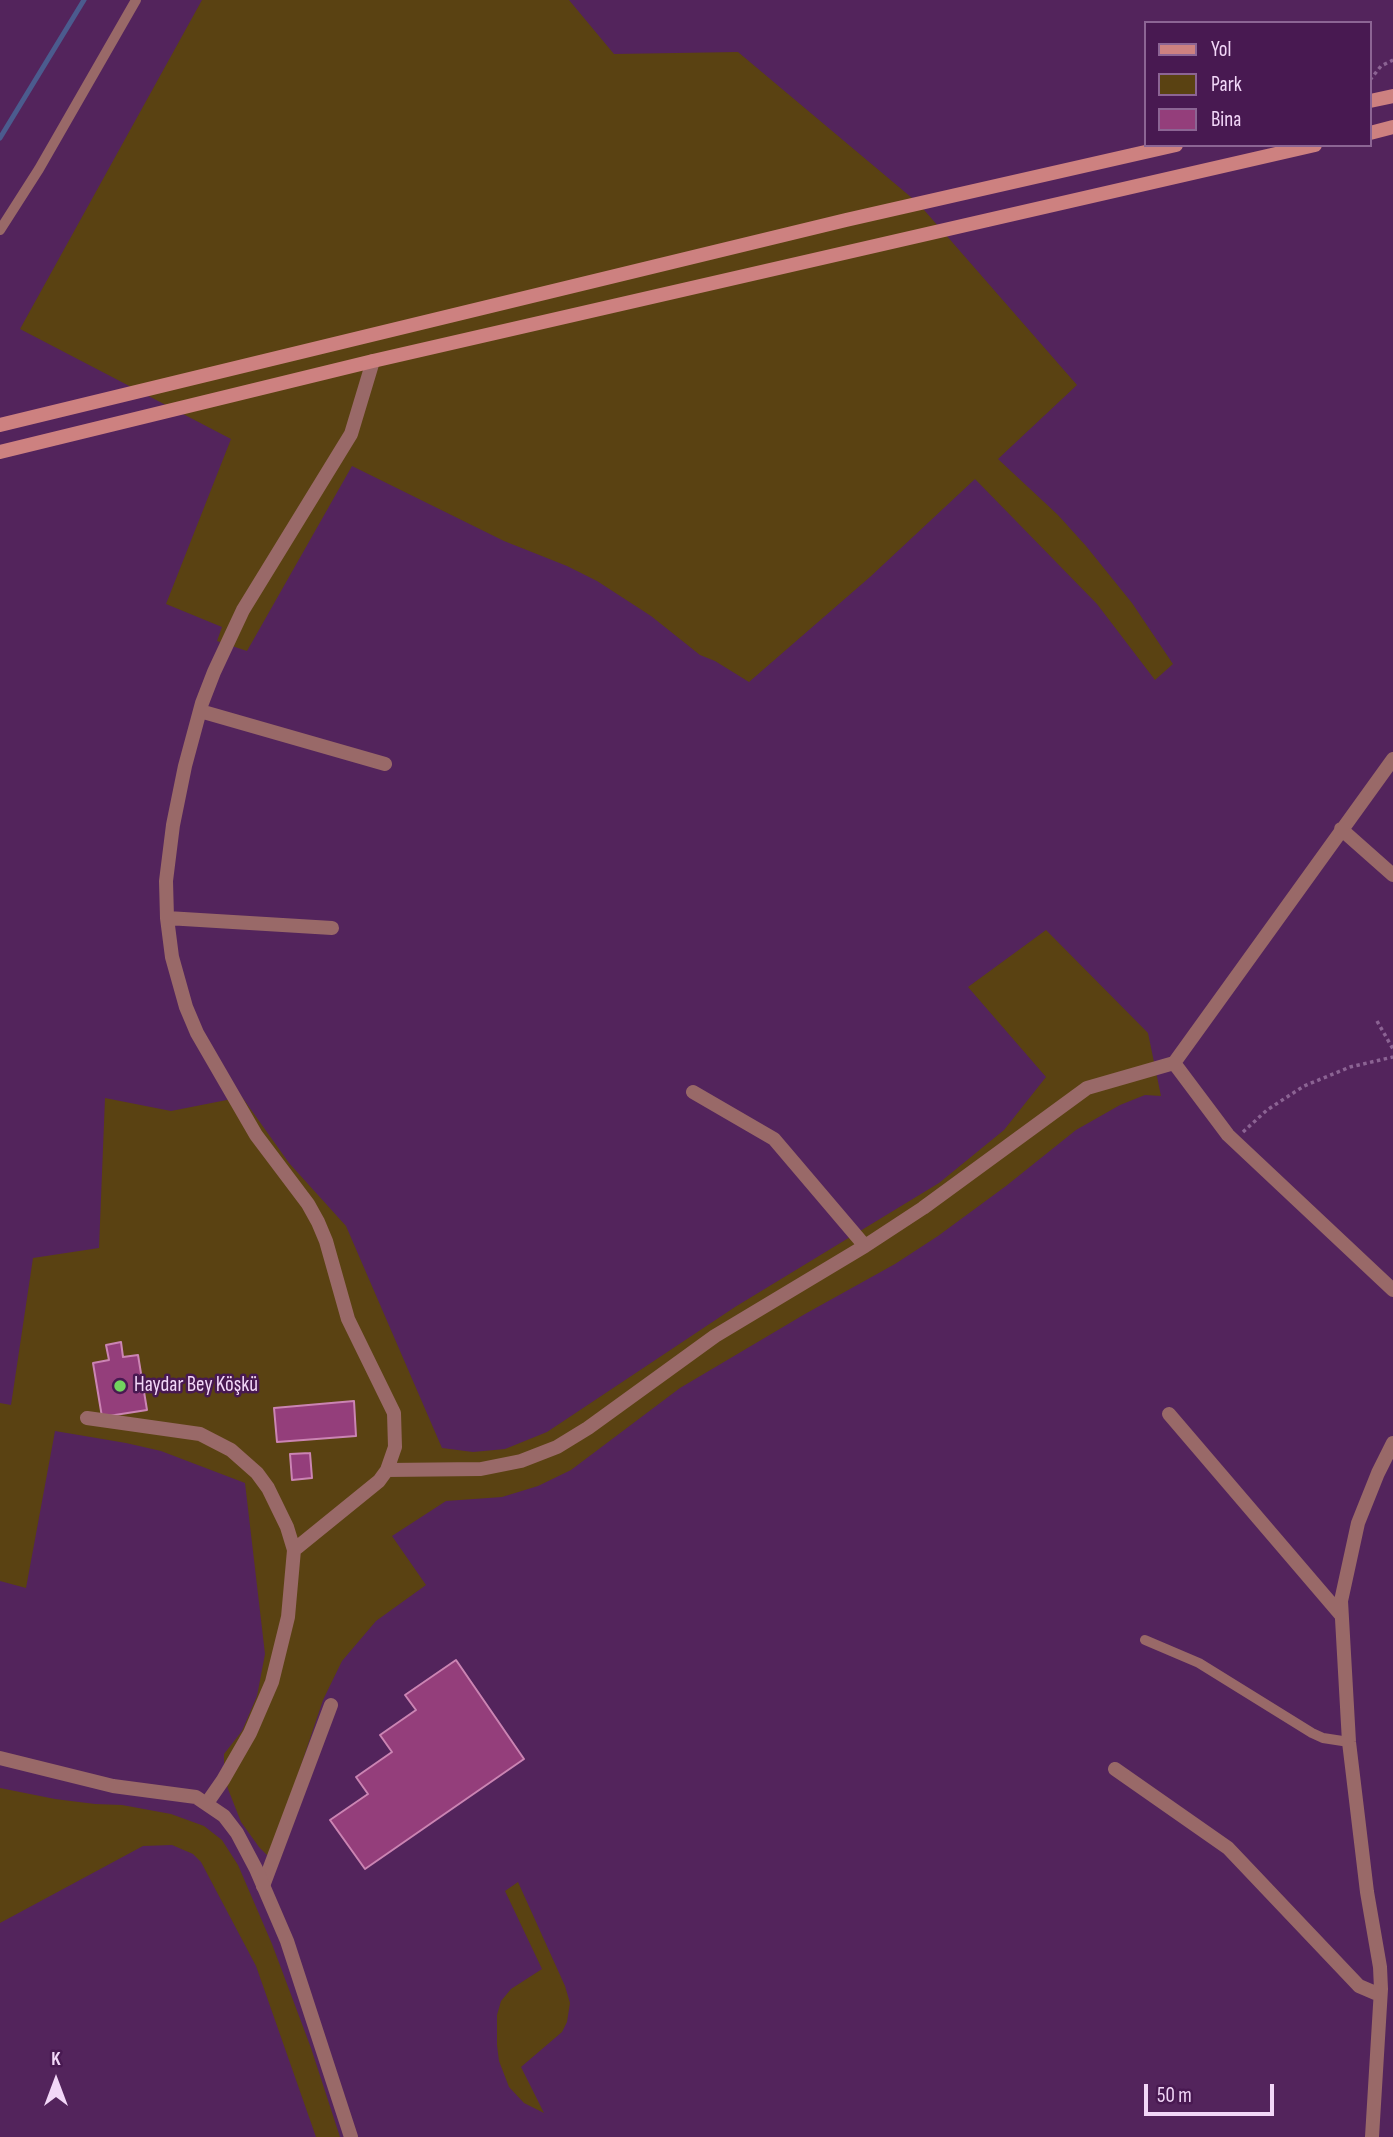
<!DOCTYPE html>
<html>
<head>
<meta charset="utf-8">
<style>
  body { margin:0 }
  #map { position:relative; width:1393px; height:2137px; overflow:hidden; background:#53245c; font-family:"Sofia Sans Condensed",sans-serif }
  canvas { display:block }
  .legend { position:absolute; left:1144px; top:21px; width:228px; height:126px; box-sizing:border-box; background:#481951; border:2px solid #8c6594; margin:0; padding:9px 12px; list-style:none; font-size:21px; color:#f2d7f8 }
  .legend li { display:flex; align-items:center; gap:14px; height:35px }
  .legend b { width:35px; border:2px solid #8c6594 }
  .north { position:absolute; left:21px; top:2046px; width:70px; height:70px; -webkit-text-stroke:5px #481951; paint-order:stroke; rotate:0deg; font-size:19px; font-weight:700; line-height:28px; text-align:center; color:#f2d7f8 }
  .north::after { content:''; display:block; margin:auto; width:24px; height:32px; background:#f2d7f8; clip-path:polygon(50% 0,100% 100%,50% 72%,0 100%) }
  .scale { position:absolute; left:1144px; top:2084px; width:130px; height:32px; box-sizing:border-box; border:4px solid #f2d7f8; border-top:0; padding-left:9px; font-size:21px; line-height:24px; white-space:nowrap; color:#f2d7f8; -webkit-text-stroke:5px #481951; paint-order:stroke }
</style>
</head>
<body>
<div id="map">
<canvas width="1393" height="2137"></canvas>
<ul class="legend">
<li><b style="height:9px;background:#cd8180"></b>Yol</li>
<li><b style="height:19px;background:#5a4212"></b>Park</li>
<li><b style="height:19px;background:#943e7b"></b>Bina</li>
</ul>
<div class="north">K</div>
<div class="scale">50 m</div>
</div>
<script>
const c = document.querySelector('canvas').getContext('2d');
c.lineJoin = 'round';
function paint(path, color) { c.fillStyle = color; c.fill(path, 'evenodd'); }
const shape = rows => new Path2D(rows.map(r => 'M' + r).join(''));
function trace(path, color, width, dash) { c.strokeStyle = color; c.lineWidth = width; c.lineCap = dash ? 'butt' : 'round'; c.setLineDash(dash || []); c.stroke(path); }
function drawText(font, color, halo, rows, align = 'center') {
  c.font = font + ' "Sofia Sans Condensed",sans-serif'; c.lineWidth = 5; c.setLineDash([]); c.textBaseline = 'middle'; c.strokeStyle = halo; c.fillStyle = color; for (const [text, x, y, turn = 0] of rows) {
    c.save(); c.translate(x, y); c.rotate((+turn || 0) * Math.PI / 180); c.textAlign = isNaN(turn) ? turn : align; if (halo) c.strokeText(text, 0, 0); c.fillText(text, 0, 0); c.restore();
  }
}
const green = shape([
  [202,0,569,0,614,54,738,52,918,203,1077,385,998,459,1058,515,1086,546,1132,603,1173,664,1155,680,1097,604,975,479,870,577,749,682,715,661,700,655,651,616,597,581,567,566,504,541,352,466,247,651,217,641,222,627,166,604,231,439,20,329],
  [1046,930,1148,1033,1161,1096,1145,1095,1120,1105,1076,1130,1006,1186,938,1236,895,1264,805,1314,680,1388,571,1470,538,1486,502,1497,446,1501,392,1536,426,1585,376,1621,342,1661,323,1700,270,1858,259,1847,241,1822,228,1789,224,1772,224,1754,242,1731,257,1696,265,1654,245,1483,161,1451,126,1443,55,1431,26,1588,0,1581,0,1403,11,1405,33,1258,99,1248,105,1098,171,1111,242,1097,289,1163,346,1226,442,1448,473,1452,505,1449,547,1432,735,1307,939,1183,1004,1130,1046,1077,968,987],
  [0,1788,55,1799,95,1804,122,1805,171,1814,204,1826,222,1840,238,1865,272,1944,311,2048,340,2137,316,2137,256,1966,201,1862,193,1854,172,1845,143,1846,0,1923],
  [518,1882,565,1986,570,2003,567,2022,562,2032,521,2067,544,2113,524,2103,509,2087,499,2061,497,2045,497,2015,501,2001,511,1989,542,1969,505,1891]
]);
const stream = shape([
  [0,138,84,0]
]);
const building = shape([
  [121,1342,123,1357,138,1355,147,1410,102,1417,93,1363,109,1360,106,1345,121,1342],
  [354,1401,356,1436,277,1442,274,1408,354,1401],
  [310,1453,312,1478,292,1480,290,1454,310,1453],
  [456,1660,524,1759,365,1869,330,1820,368,1794,356,1777,392,1752,380,1735,416,1710,405,1695,456,1660]
]);
const path = shape([
  [1370,80,1381,66,1393,60],
  [1377,1021,1393,1049],
  [1243,1132,1267,1110,1304,1086,1350,1067,1393,1057]
]);
const service = shape([
  [0,230,39,169,136,0],
  [1145,1640,1199,1663,1312,1733,1323,1738,1349,1742]
]);
const minor = shape([
  [200,711,385,764],
  [1341,829,1393,875],
  [167,918,332,928],
  [1174,1063,1228,1135,1393,1290],
  [693,1092,774,1139,865,1246],
  [1169,1414,1341,1615],
  [87,1418,200,1434,231,1450,257,1473,268,1488,287,1527,294,1550,288,1617,272,1682,250,1733,223,1780,207,1803],
  [387,1470,481,1469,521,1461,557,1447,588,1428,715,1336,865,1246,923,1208,1087,1088,1174,1063,1393,759],
  [294,1550,379,1481,387,1470,395,1447,394,1413,348,1319,326,1241,318,1222,308,1204,256,1135,197,1033,186,1007,172,957,167,918,166,881,173,825,185,766,202,703,214,672,243,610,351,434,373,361],
  [1115,1769,1228,1848,1359,1986,1380,1995],
  [263,1886,331,1705],
  [1372,2137,1381,1989,1380,1967,1367,1892,1349,1742,1341,1601,1358,1523,1378,1473,1393,1443]
]);
const tertiary = shape([
  [0,1758,113,1786,196,1797,224,1816,237,1833,256,1869,287,1941,351,2137]
]);
const secondary = shape([
  [1370,101,1393,96],
  [1370,133,1393,127],
  [0,425,846,220,1176,145],
  [0,452,373,361,1315,145]
]);
const markers = [
  [120,1386,7,"#71d35e"]
];
const poiNames = [
  ["Haydar Bey Köşkü",134,1386]
];
paint(green, '#5a4212');
trace(stream, '#4b5b8e', 5);
paint(building, '#943e7b');
trace(building, '#cb84b3', 2);
trace(path, '#8b6393', 3.5, [3.5, 3.5]);
trace(service, '#996968', 10);
trace(minor, '#996968', 14);
trace(tertiary, '#996968', 14);
trace(secondary, '#cd8180', 14);
for (const [x, y, r, color] of markers) { const dot = new Path2D(); dot.arc(x, y, r, 0, 2 * Math.PI); c.fillStyle = color; c.fill(dot); trace(dot, '#481951', 2.5); }
drawText('21px', '#f2d7f8', '#481951', poiNames, 'left');
</script>
</body>
</html>
